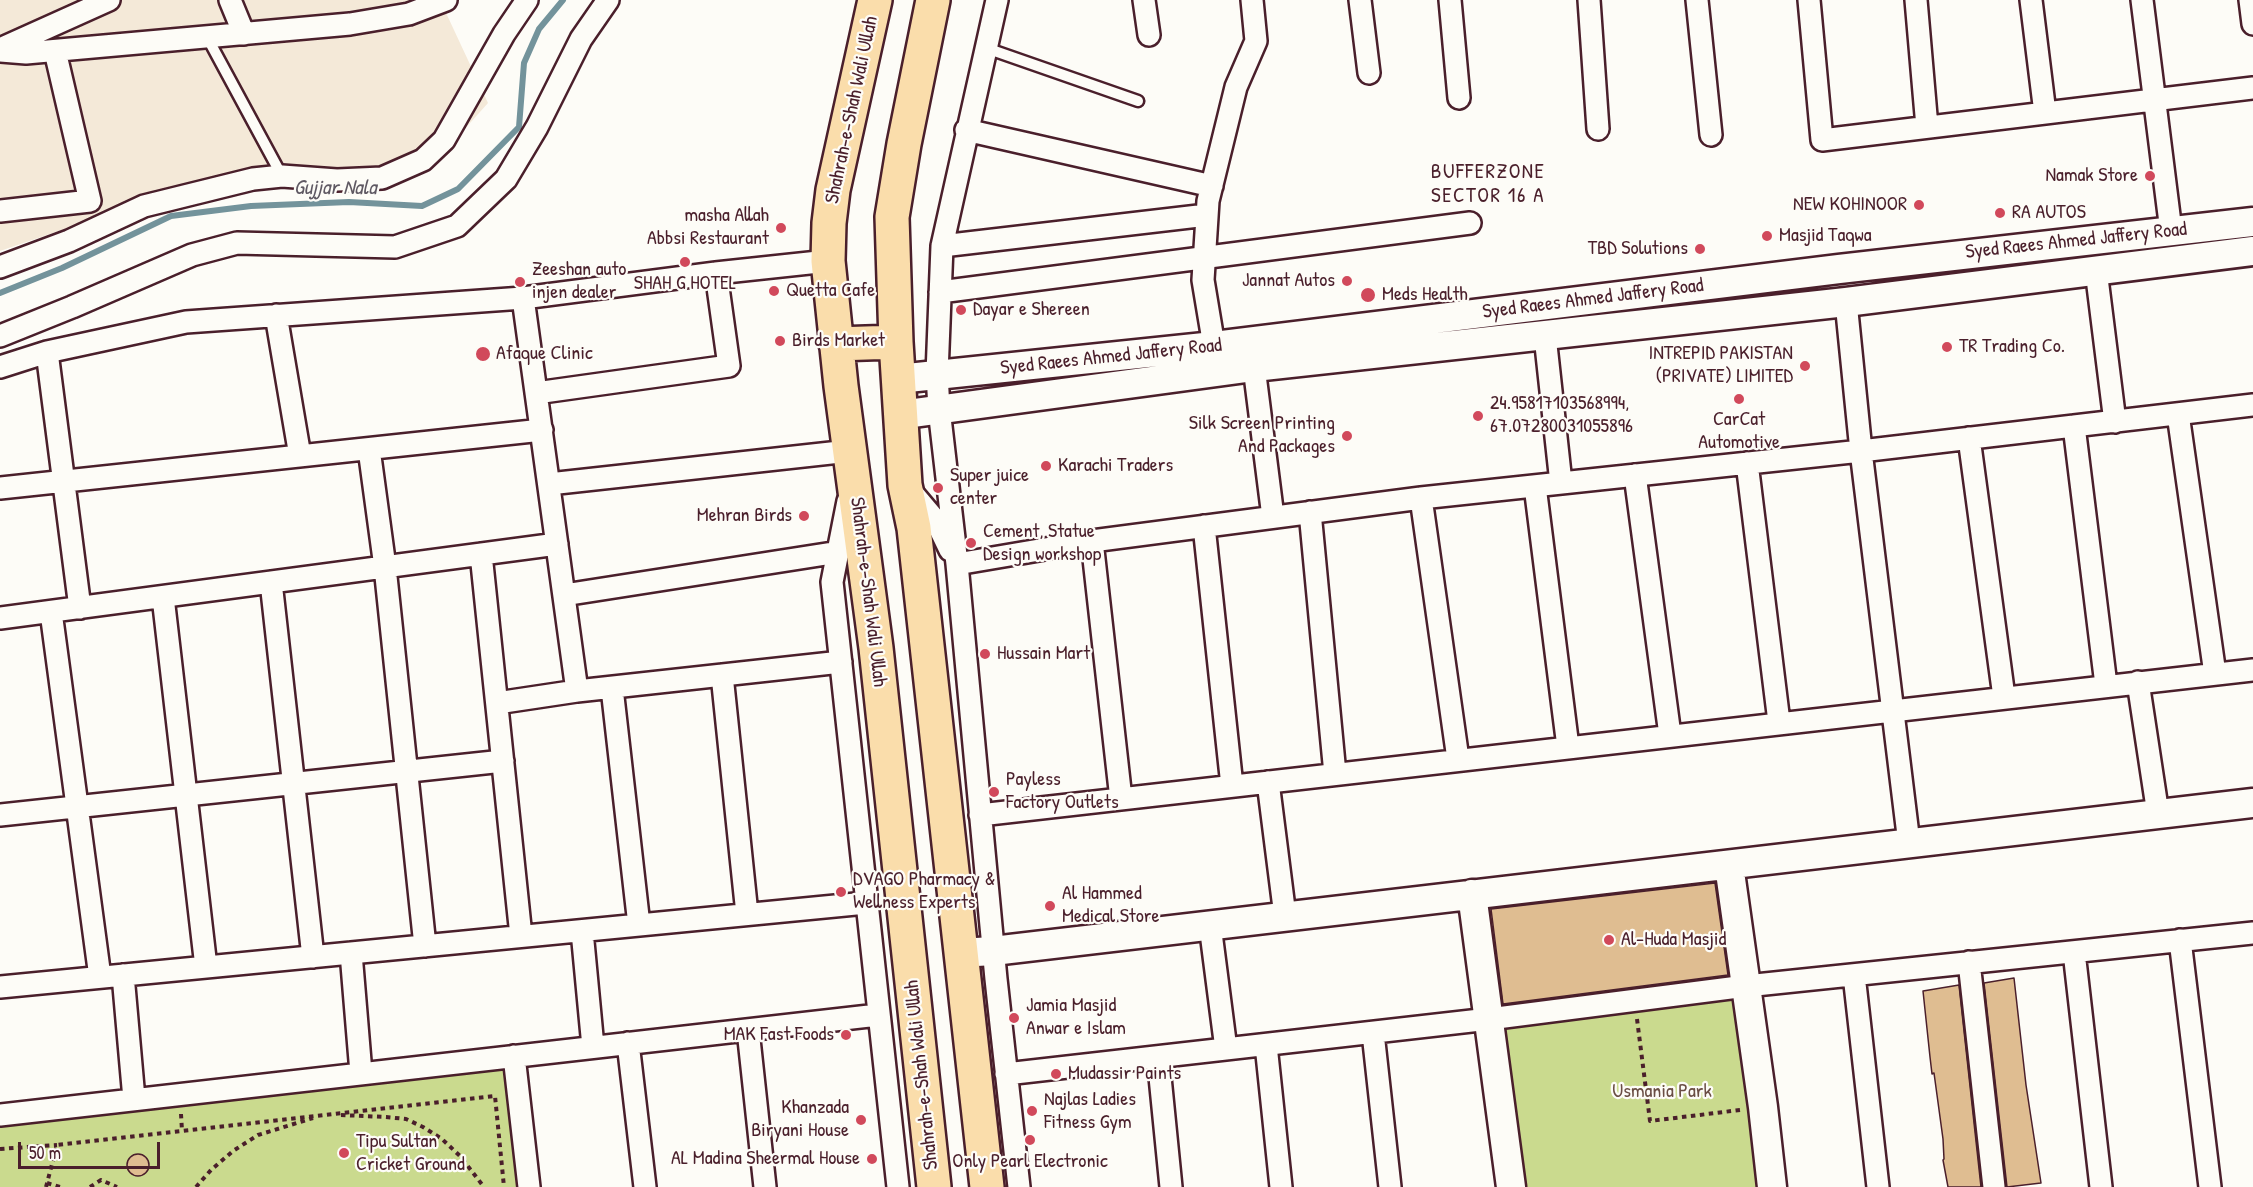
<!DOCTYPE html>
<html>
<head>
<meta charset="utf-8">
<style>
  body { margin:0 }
  #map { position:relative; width:2253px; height:1187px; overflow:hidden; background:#fdfcf7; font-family:"Patrick Hand",sans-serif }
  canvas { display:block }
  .scale { position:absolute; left:18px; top:1142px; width:142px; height:27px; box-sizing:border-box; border:3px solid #4a1f2b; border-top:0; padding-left:8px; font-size:18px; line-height:21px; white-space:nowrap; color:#4a1f2b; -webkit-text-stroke:4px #fdfcf7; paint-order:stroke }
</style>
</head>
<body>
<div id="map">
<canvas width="2253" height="1187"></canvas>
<div class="scale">50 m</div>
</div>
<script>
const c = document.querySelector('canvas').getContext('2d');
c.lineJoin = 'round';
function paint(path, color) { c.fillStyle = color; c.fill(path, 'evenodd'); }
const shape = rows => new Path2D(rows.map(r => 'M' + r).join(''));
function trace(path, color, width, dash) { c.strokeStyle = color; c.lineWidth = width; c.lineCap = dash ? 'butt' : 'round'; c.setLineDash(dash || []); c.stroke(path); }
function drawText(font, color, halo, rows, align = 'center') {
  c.font = font + ' "Patrick Hand",sans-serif'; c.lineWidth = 4.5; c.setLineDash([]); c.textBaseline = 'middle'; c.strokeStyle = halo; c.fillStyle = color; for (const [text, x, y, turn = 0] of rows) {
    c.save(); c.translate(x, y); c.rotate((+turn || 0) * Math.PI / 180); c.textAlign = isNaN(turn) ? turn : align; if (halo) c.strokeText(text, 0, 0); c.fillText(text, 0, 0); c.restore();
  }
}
const built = shape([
  [0,0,440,0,488,103,427,171,232,172,0,251]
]);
const green = shape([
  [1746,986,1772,1187,1511,1187,1489,1019],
  [514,1056,529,1187,0,1187,0,1115]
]);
const stream = shape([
  [0,293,62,268,171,216,251,206,349,202,422,206,458,189,519,127,524,63,539,29,563,0]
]);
const building = shape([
  [1715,883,1728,975,1503,1004,1491,909,1715,883],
  [2014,978,2026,1085,2041,1183,2007,1187,1984,983,2014,978],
  [1959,985,1981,1187,1948,1187,1943,1160,1944,1159,1943,1139,1934,1073,1932,1074,1930,1057,1923,991,1959,985],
  '127 1165a11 11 0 1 1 22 0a11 11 0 1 1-22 0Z'
]);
const path = shape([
  [1637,1019,1650,1121,1740,1110],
  [181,1114,182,1131],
  [341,1115,386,1117,406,1119,423,1127,442,1139,460,1156,484,1187],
  [0,1149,57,1145],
  [47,1183,60,1187],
  [46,1187,57,1145,495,1096,504,1187],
  [90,1187,101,1180,117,1187],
  [196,1187,211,1170,233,1151,258,1135,313,1118]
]);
const lane = shape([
  [207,37,282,176],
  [986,48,1138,101]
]);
const street = shape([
  [230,0,244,34],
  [997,0,942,246,937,374,939,409,957,564,996,979,1019,1187],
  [1144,0,1149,35],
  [1360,0,1369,73],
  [1450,0,1459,98],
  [1589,0,1598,129],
  [1697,0,1711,135],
  [1809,0,1822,140,2253,88],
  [1916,0,1927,127],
  [2031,0,2045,113],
  [2142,0,2171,231],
  [2250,0,2253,24],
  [0,49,109,0],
  [0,51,26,53,350,24,409,14,446,0],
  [966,130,1212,186],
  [0,211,90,201,55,51],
  [942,246,1207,215],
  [0,267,69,241,144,206,253,179,282,176,337,180,382,178,423,160,444,140,504,34,527,0],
  [2096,270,2115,422],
  [940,292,1470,223],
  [523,298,577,691],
  [1846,302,1861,451,1909,843],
  [276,315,300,456],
  [0,336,72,307,192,255,237,243,395,247,457,226,506,179,537,127,581,39,608,0],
  [1545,336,1561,483],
  [1214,346,1203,280,1208,201,1236,87,1256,41,1252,0],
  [47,352,80,608],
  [0,367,47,352,186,322,523,298,716,273,828,261],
  [1254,367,1273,517],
  [536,393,729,366,716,273],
  [2178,414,2215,674],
  [2074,426,2106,685],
  [1969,438,2004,697],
  [369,449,385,567,425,946],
  [1747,463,1779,722],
  [1635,475,1670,735],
  [549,484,849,451],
  [1535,486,1568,747],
  [0,488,542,430],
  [909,489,936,521,950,550],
  [1421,498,1458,759],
  [848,501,832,582,898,1187],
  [1310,512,1335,774],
  [1204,526,1232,786],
  [1092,541,1121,799],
  [481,554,521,936],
  [957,564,1092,541,1421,498,1861,451,2253,405],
  [271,582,313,957],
  [564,595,839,552],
  [163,597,206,967],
  [51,612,100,977],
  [0,618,557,544],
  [722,675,747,914],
  [2138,682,2158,814],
  [612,688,639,925],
  [497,703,577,691,841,662],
  [1268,782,1285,916],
  [0,815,503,761],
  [980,815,2253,670],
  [1210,925,1226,1049],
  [582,931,593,1047],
  [2180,940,2210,1187],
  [2074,952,2101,1187],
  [351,953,361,1073],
  [1969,962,1994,1187],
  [123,975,134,1099],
  [1854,975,1878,1187],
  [0,987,866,903],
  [748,1030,765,1187],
  [1373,1033,1390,1187],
  [628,1043,645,1187],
  [1266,1045,1281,1187],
  [514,1056,529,1187],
  [1158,1057,1171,1187],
  [1006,1074,1489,1019,1746,986,2253,933],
  [0,1115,878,1015]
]);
const secondary = shape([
  [898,379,1214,346,1839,269,2253,222],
  [899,415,1254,367,1846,302,2253,251],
  [1729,865,1763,1107,1772,1187],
  [1472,894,1511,1187],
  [960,953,993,951,2253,803]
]);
const primary = shape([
  [875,0,833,190,829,223,828,261,841,386,876,648,934,1187],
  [933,0,904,144,892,217,896,342,905,485,914,528,987,1187],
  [836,344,896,342]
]);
const markers = [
  [2150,176,6,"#d1495b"],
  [1919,205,6,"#d1495b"],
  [2000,213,6,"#d1495b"],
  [781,228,6,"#d1495b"],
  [1767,236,6,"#d1495b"],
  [1700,249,6,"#d1495b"],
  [685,262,6,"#d1495b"],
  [1347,281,6,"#d1495b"],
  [520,282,6,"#d1495b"],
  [774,291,6,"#d1495b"],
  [1368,295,8,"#d1495b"],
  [961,310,6,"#d1495b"],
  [780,341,6,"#d1495b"],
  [1947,347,6,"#d1495b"],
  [483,354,8,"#d1495b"],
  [1805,366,6,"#d1495b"],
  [1739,399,6,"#d1495b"],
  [1478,416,6,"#d1495b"],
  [1347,436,6,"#d1495b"],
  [1046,466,6,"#d1495b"],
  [938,488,6,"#d1495b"],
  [804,516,6,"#d1495b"],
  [971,543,6,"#d1495b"],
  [985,654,6,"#d1495b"],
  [994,792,6,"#d1495b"],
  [841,892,6,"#d1495b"],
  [1050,906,6,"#d1495b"],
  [1609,940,6,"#d1495b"],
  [1014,1018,6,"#d1495b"],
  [846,1035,6,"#d1495b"],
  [1056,1074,6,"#d1495b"],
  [1032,1111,6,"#d1495b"],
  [861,1120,6,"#d1495b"],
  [1030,1140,6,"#d1495b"],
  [344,1153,6,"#d1495b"],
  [872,1159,6,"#d1495b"]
];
const streetNames = [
  ["Shahrah-e-Shah Wali Ullah",852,110,-78],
  ["Syed Raees Ahmed Jaffery Road",2076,241,-6],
  ["Syed Raees Ahmed Jaffery Road",1593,299,-7],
  ["Syed Raees Ahmed Jaffery Road",1111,357,-6],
  ["Shahrah-e-Shah Wali Ullah",868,592,83],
  ["Shahrah-e-Shah Wali Ullah",922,1075,-96]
];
const poiNames = [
  ["Namak Store",2138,176,"right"],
  ["NEW KOHINOOR",1907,205,"right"],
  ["RA AUTOS",2012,213],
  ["masha Allah",769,216,"right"],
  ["Abbsi Restaurant",769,239,"right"],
  ["Masjid Taqwa",1779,236],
  ["TBD Solutions",1688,249,"right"],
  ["Zeeshan auto",532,270],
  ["injen dealer",532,293],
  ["Jannat Autos",1335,281,"right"],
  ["SHAH G HOTEL",685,284,"center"],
  ["Quetta Cafe",786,291],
  ["Meds Health",1382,295],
  ["Dayar e Shereen",973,310],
  ["Birds Market",792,341],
  ["TR Trading Co.",1959,347],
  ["Afaque Clinic",496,354],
  ["INTREPID PAKISTAN",1793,354,"right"],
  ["(PRIVATE) LIMITED",1793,377,"right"],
  ["24.95817103568994,",1490,404],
  ["67.07280031055896",1490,427],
  ["CarCat",1739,420,"center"],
  ["Automotive",1739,443,"center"],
  ["Silk Screen Printing",1335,424,"right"],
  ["And Packages",1335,447,"right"],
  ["Karachi Traders",1058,466],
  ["Super juice",950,476],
  ["center",950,499],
  ["Mehran Birds",792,516,"right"],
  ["Cement, Statue",983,532],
  ["Design workshop",983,555],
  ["Hussain Mart",997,654],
  ["Payless",1006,780],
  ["Factory Outlets",1006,803],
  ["DVAGO Pharmacy &",853,880],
  ["Wellness Experts",853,903],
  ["Al Hammed",1062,894],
  ["Medical Store",1062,917],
  ["Al-Huda Masjid",1621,940],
  ["Jamia Masjid",1026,1006],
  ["Anwar e Islam",1026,1029],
  ["MAK Fast Foods",834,1035,"right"],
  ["Mudassir Paints",1068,1074],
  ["Najlas Ladies",1044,1100],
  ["Fitness Gym",1044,1123],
  ["Khanzada",849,1108,"right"],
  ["Biryani House",849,1131,"right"],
  ["Tipu Sultan",356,1142],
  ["Cricket Ground",356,1165],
  ["AL Madina Sheermal House",860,1159,"right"],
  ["Only Pearl Electronic",1030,1162,"center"]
];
const parkNames = [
  ["Usmania Park",1662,1092]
];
const neighbourhoodNames = [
  ["BUFFERZONE",1488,172],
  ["SECTOR 16 A",1488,196]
];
const waterNames = [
  ["Gujjar Nala",335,188]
];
paint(built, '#f4e9d8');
paint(green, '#cada8e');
trace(stream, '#73939b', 6);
paint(building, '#dfbd91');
trace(building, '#4a1f2b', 1.5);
trace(lane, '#4a1f2b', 15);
trace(street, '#4a1f2b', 26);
trace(secondary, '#4a1f2b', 33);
trace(primary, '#4a1f2b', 38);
trace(path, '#4a1f2b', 4, [4.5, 4.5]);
trace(lane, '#fdfcf7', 10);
trace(street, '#fdfcf7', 21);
trace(secondary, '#fdfcf7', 28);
trace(primary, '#faddab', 33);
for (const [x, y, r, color] of markers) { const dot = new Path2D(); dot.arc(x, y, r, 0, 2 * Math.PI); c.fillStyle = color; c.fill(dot); trace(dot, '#fdfcf7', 2); }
drawText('20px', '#4a1f2b', '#fdfcf7', streetNames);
drawText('20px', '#4a1f2b', '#fdfcf7', poiNames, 'left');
drawText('20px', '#6a4e44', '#fdfcf7', parkNames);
c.letterSpacing = '1.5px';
drawText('21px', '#4a1f2b', '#fdfcf7', neighbourhoodNames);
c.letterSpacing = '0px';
drawText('italic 21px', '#5f5963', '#fdfcf7', waterNames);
</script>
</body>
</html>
